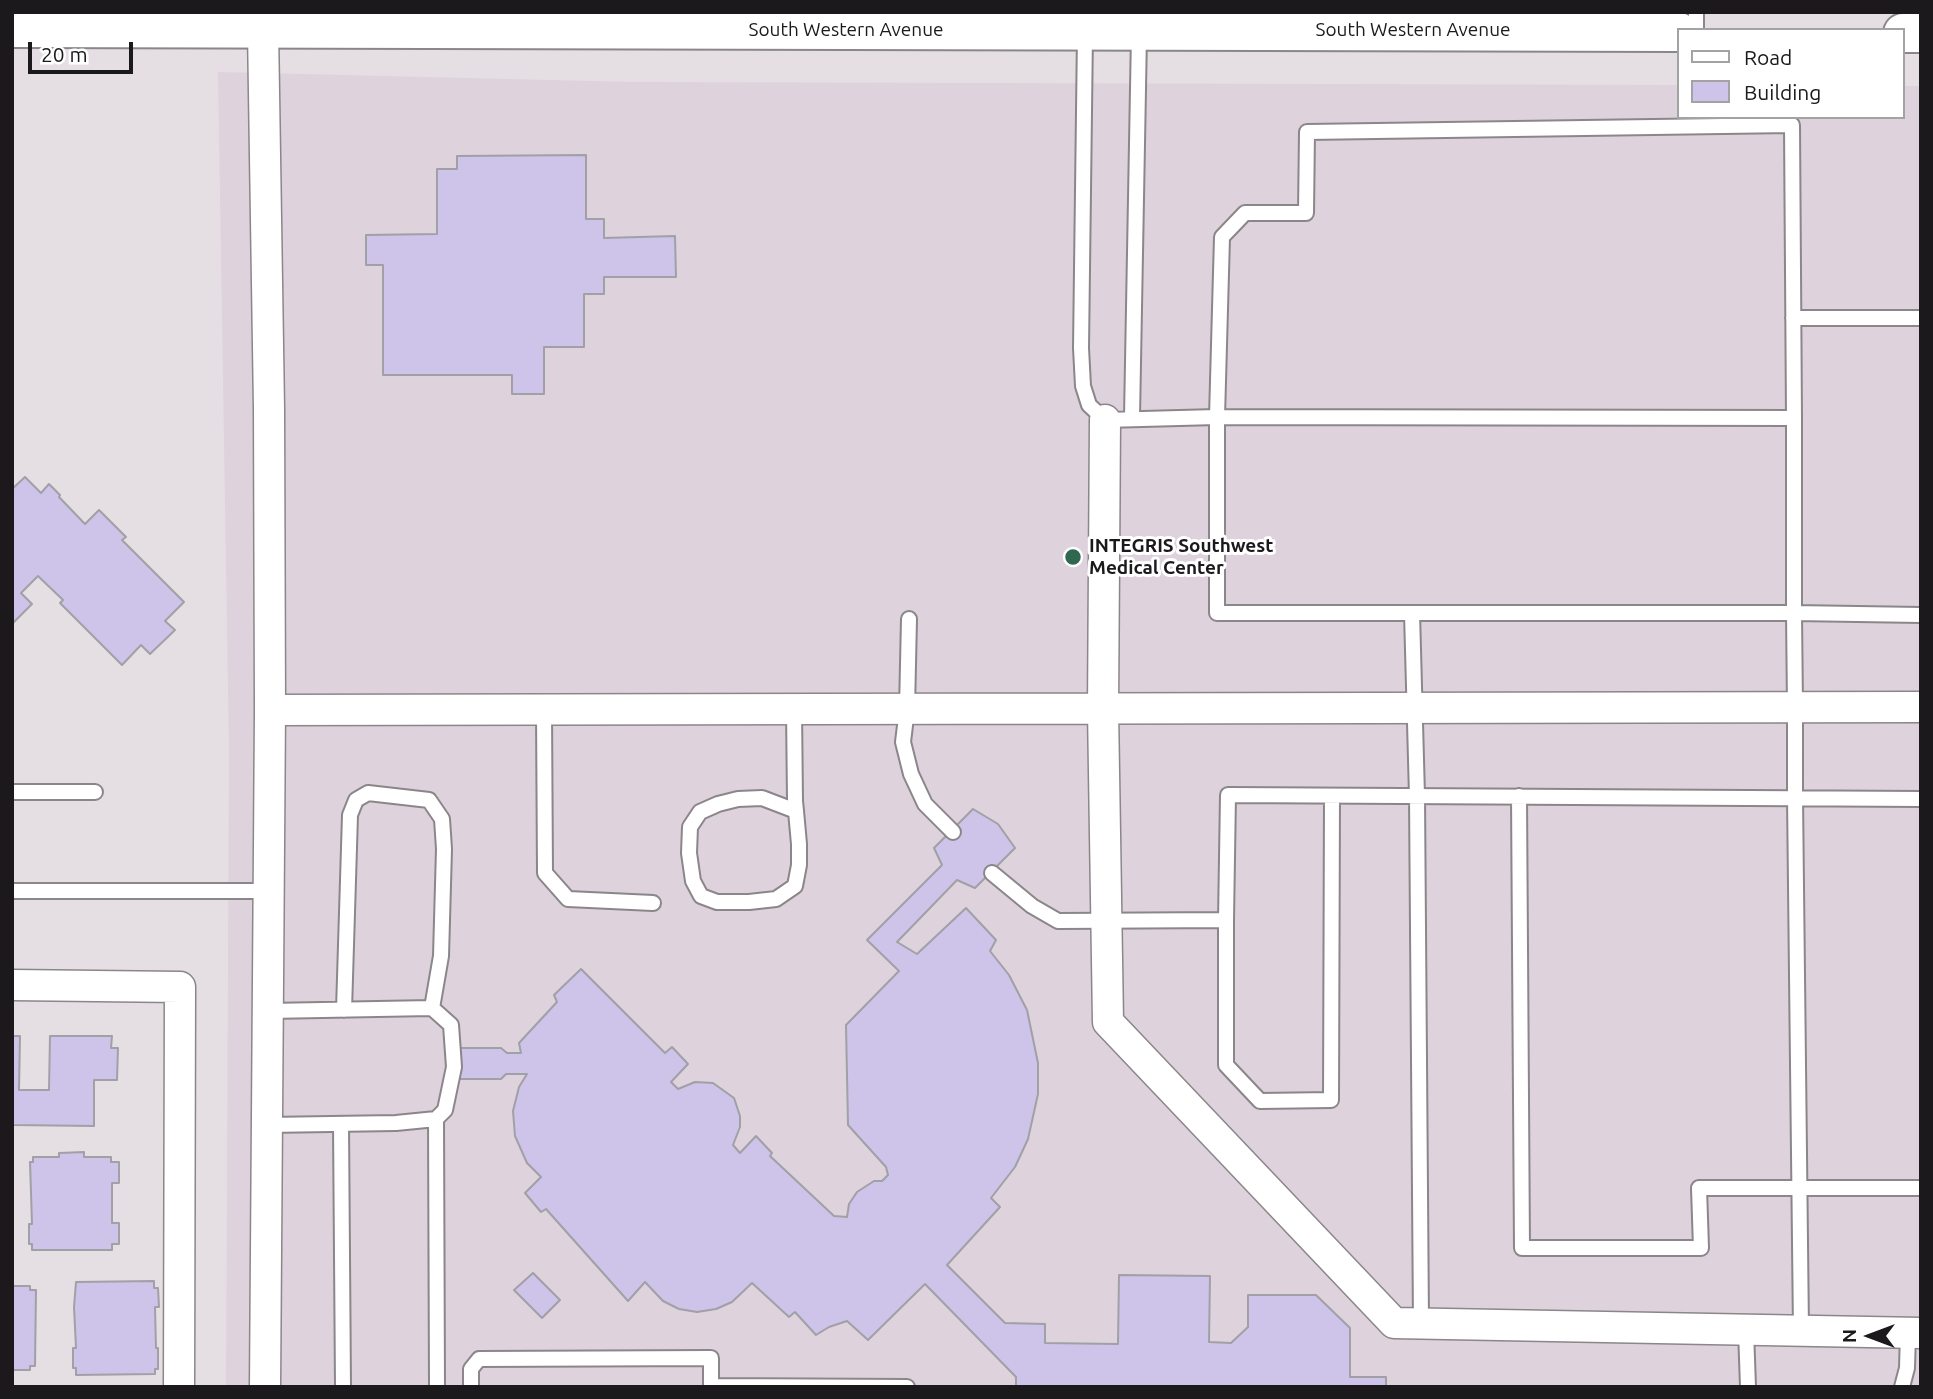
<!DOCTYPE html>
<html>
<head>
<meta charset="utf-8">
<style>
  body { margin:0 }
  #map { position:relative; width:1933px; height:1399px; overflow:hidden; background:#e5dfe4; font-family:Ubuntu,sans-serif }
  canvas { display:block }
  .frame { position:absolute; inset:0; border:14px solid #1b191b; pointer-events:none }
  .legend { position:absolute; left:1677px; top:28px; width:228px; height:91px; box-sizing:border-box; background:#fff; border:2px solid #a4a3a4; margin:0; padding:9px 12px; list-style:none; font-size:21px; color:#1b191b }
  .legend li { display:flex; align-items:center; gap:14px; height:35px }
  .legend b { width:35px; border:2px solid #a4a3a4 }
  .north { position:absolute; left:1835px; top:1301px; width:70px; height:70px; -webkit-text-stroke:5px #fff; paint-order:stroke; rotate:270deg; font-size:19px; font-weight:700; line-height:28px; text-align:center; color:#1b191b }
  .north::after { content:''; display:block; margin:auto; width:24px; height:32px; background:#1b191b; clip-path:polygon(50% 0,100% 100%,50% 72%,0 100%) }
  .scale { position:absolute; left:28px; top:42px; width:105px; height:32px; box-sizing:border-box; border:4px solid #1b191b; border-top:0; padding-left:9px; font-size:21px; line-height:24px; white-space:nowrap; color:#1b191b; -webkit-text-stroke:5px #fff; paint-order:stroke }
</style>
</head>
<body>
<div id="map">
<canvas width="1933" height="1399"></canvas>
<div class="frame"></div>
<ul class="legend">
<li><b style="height:9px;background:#fff"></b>Road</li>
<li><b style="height:19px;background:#cec3e9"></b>Building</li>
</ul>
<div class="north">N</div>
<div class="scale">20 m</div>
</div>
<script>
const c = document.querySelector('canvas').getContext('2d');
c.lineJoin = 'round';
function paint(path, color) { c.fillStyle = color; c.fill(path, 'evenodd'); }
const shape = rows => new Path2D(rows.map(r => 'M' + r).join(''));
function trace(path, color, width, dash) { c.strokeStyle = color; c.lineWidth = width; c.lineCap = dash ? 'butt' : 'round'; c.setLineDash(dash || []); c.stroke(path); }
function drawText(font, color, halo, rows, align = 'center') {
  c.font = font + ' Ubuntu,sans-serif'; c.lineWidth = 6; c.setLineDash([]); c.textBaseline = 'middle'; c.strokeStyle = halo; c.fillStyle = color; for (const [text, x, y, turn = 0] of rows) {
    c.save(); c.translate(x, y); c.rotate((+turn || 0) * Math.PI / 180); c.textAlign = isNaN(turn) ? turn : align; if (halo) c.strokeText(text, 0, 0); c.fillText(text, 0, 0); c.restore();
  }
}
const built = shape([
  [218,72,634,82,1679,85,1679,117,1903,117,1903,86,1921,86,1921,1387,226,1387,229,749]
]);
const building = shape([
  [586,155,586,219,604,219,604,238,675,236,676,277,604,277,604,294,584,294,584,347,544,347,544,394,512,394,512,375,383,375,383,265,366,265,366,235,437,234,437,169,457,169,457,156,586,155],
  [25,477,41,493,49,484,60,495,59,497,85,524,99,510,126,537,122,540,184,602,165,621,175,630,150,654,141,645,122,665,60,603,63,600,38,576,21,593,32,604,12,624,12,489,25,477],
  [973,809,998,824,1015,848,975,888,957,880,897,942,917,954,966,908,996,940,990,951,1009,975,1027,1010,1038,1063,1038,1094,1028,1139,1015,1167,991,1198,1000,1207,947,1265,1005,1323,1045,1324,1045,1343,1118,1344,1119,1275,1210,1276,1209,1342,1231,1343,1248,1327,1248,1295,1316,1295,1350,1328,1350,1377,1386,1377,1386,1387,1408,1387,1016,1387,1016,1377,925,1284,868,1340,847,1321,829,1327,816,1335,795,1312,789,1317,752,1283,732,1302,716,1309,697,1312,679,1309,663,1301,645,1282,628,1301,546,1209,541,1212,525,1193,541,1177,527,1163,515,1136,513,1111,519,1087,527,1074,506,1074,501,1079,459,1079,460,1048,501,1048,507,1053,521,1053,519,1043,557,1002,554,995,581,969,665,1053,672,1047,688,1064,671,1082,678,1089,695,1082,713,1083,734,1098,740,1116,740,1127,733,1145,740,1153,756,1136,772,1153,770,1156,834,1216,847,1217,849,1204,857,1192,874,1181,882,1181,888,1175,886,1167,848,1125,846,1025,899,971,867,940,942,865,934,848,973,809],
  [12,1036,20,1036,19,1090,49,1090,50,1036,112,1036,111,1048,118,1048,117,1080,94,1080,94,1126,12,1125,12,1036],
  [84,1152,84,1157,111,1157,111,1162,119,1162,119,1183,112,1183,112,1223,119,1223,119,1244,112,1244,112,1250,32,1250,32,1244,29,1244,29,1224,32,1224,30,1162,33,1162,33,1157,59,1157,59,1153,84,1152],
  [533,1273,560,1300,542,1318,514,1290,533,1273],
  [154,1281,154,1288,158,1288,159,1307,155,1307,156,1348,158,1348,158,1369,155,1369,155,1374,76,1375,76,1368,73,1368,73,1348,76,1348,74,1307,76,1282,154,1281],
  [12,1286,30,1286,30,1290,36,1290,35,1366,30,1366,30,1370,12,1370,12,1286]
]);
const lane = shape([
  [1696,12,1696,30],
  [1085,33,1081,348,1083,386,1089,405,1105,420,1217,417,1794,418],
  [1793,318,1921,318],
  [1132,417,1139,34],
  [1412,613,1417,796,1421,1323],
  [909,619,907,709,903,742,911,774,925,804,953,832],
  [794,709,795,801,796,811,799,844,799,865,795,886,776,899,749,902,717,902,701,896,693,881,689,853,690,827,700,812,718,804,738,799,762,798,796,811],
  [544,711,545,873,568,899,653,903],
  [12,792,95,792],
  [1519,796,1522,1248,1701,1248,1699,1188,1921,1188],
  [992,873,1032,906,1058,921,1226,920,1228,795,1921,799],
  [12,891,268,891],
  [1226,920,1226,1065,1260,1101,1331,1100,1332,796],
  [344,1010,350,815,356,800,368,793,429,800,442,819,444,849,441,956,432,1008],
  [436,1119,437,1387],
  [341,1124,343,1387],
  [267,1125,396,1123,436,1119,445,1110,454,1067,451,1025,432,1008,268,1011],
  [1746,1330,1748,1387],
  [1801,1331,1795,797,1795,707,1794,613,1794,418,1792,125,1307,132,1306,213,1245,213,1222,237,1217,417,1217,613,1794,613,1921,615],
  [711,1386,907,1387],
  [471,1387,471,1369,479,1359,711,1358,711,1387],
  [1902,1387,1907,1368,1908,1333]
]);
const street = shape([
  [263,29,269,409,270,710,1921,707],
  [1105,420,1103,709,1108,1022,1394,1323,1921,1333],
  [12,985,180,987,179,1387],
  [265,1387,270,710]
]);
const secondary = shape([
  [12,28,1679,32],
  [1903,33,1921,33]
]);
const markers = [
  [1073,557,9,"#30674f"]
];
const streetNames = [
  ["South Western Avenue",846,30],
  ["South Western Avenue",1413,30]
];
const poiNames = [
  ["INTEGRIS Southwest",1089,546],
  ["Medical Center",1089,568]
];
paint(built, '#ded2dc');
paint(building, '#cec3e9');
trace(building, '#a1a0a6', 2);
trace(lane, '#8b868a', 18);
trace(street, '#8b868a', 33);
trace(secondary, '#8b868a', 42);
trace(lane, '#fff', 14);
trace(street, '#fff', 30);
trace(secondary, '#fff', 38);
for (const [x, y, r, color] of markers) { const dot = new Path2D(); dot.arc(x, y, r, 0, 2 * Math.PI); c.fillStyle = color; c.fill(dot); trace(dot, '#fff', 2.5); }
drawText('19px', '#1b191b', '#fff', streetNames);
drawText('bold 19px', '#1b191b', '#fff', poiNames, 'left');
</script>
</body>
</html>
